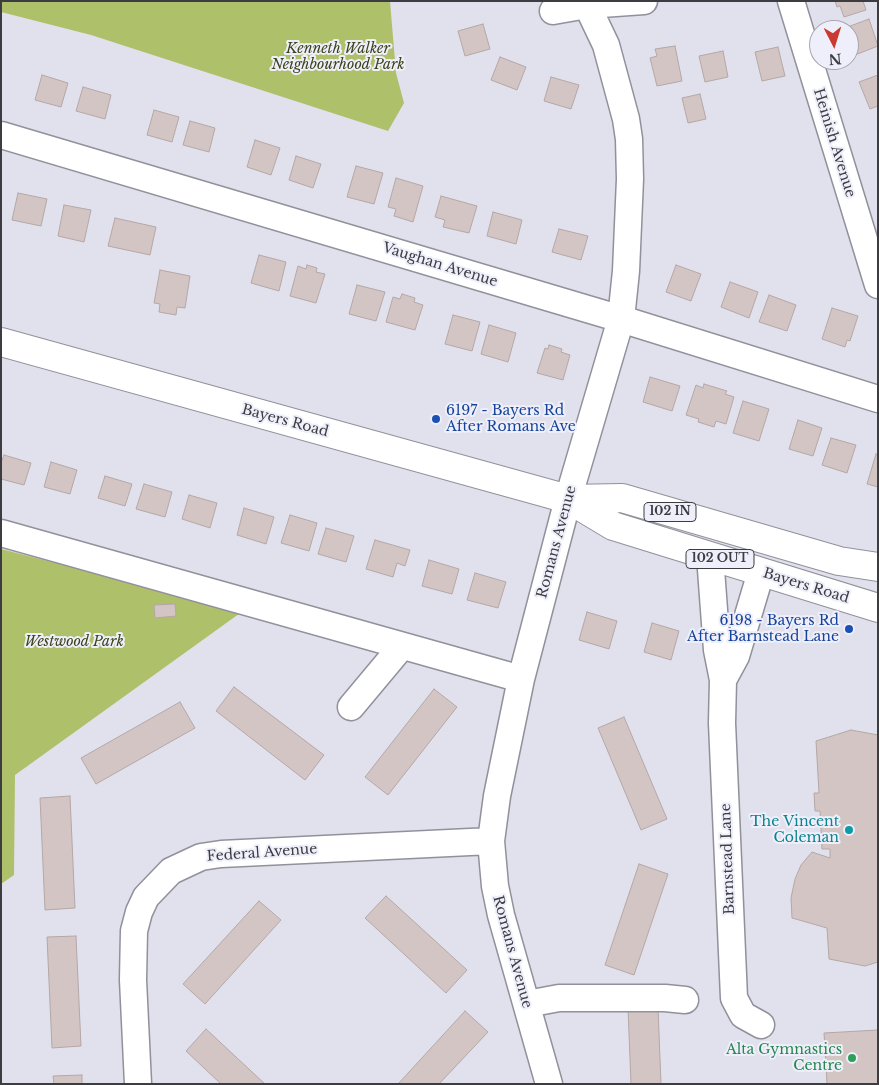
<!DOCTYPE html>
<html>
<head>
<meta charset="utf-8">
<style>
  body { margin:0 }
  #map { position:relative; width:879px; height:1085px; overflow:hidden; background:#e1e1ed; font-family:"Libre Baskerville",serif }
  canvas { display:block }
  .frame { position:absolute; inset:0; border:2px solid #3c3c41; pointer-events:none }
  .north { position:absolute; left:809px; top:20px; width:50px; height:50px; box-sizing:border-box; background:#eeeffa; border:1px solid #a7a7b0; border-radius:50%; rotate:175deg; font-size:14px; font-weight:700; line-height:20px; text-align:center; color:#3c3c41 }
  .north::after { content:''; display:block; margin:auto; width:18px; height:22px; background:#c93b31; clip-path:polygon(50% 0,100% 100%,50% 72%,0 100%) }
</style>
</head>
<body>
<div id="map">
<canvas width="879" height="1085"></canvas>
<div class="frame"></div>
<div class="north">N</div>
</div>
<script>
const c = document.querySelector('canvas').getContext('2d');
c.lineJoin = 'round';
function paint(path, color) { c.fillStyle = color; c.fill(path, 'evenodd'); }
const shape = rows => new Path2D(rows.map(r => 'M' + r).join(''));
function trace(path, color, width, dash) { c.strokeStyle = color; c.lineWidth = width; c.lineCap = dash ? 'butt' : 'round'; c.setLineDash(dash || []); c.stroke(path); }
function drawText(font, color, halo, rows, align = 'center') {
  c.font = font + ' "Libre Baskerville",serif'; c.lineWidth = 4; c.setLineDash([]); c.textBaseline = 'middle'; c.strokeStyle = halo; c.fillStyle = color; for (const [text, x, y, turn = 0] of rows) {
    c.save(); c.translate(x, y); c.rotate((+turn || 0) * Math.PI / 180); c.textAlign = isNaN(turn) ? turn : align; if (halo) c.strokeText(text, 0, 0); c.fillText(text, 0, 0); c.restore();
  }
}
const green = shape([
  [1,1,390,1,396,73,404,103,388,131,91,35,1,12],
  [1,549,243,611,15,775,14,875,1,884]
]);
const building = shape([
  [835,1,863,1,866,10,844,17,840,6,837,7,835,1],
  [869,19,878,46,855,55,849,40,849,30,845,30,845,28,869,19],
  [483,24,490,49,465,56,458,31,483,24],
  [675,46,682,81,657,86,650,58,657,56,655,49,675,46],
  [778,47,785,76,762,81,755,52,778,47],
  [723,51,728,77,705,82,699,56,723,51],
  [500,57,526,67,517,90,491,80,500,57],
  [42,75,68,83,61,107,35,100,42,75],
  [878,75,878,106,870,109,859,82,878,75],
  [551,77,579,85,571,109,544,101,551,77],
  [83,87,111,95,105,119,76,111,83,87],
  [700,94,706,119,688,123,682,98,700,94],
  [154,110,179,117,172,142,147,135,154,110],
  [190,121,215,128,209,152,183,145,190,121],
  [255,140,280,148,271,175,247,167,255,140],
  [296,156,321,164,313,188,289,180,296,156],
  [356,166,383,173,374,204,347,197,356,166],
  [396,178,423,186,413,222,394,216,396,209,388,207,396,178],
  [18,193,47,199,41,226,12,220,18,193],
  [441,196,477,206,469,233,443,227,445,220,435,217,441,196],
  [64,205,91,210,84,242,58,236,64,205],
  [493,212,522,220,516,244,487,236,493,212],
  [115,218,156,227,150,255,108,246,115,218],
  [559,229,588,236,581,260,552,252,559,229],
  [259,255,286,262,279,291,251,283,259,255],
  [307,265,317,268,316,272,325,274,316,303,290,296,298,266,306,269,307,265],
  [676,265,701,274,691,301,666,292,676,265],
  [160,270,190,276,185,308,177,307,176,315,159,312,160,304,154,303,160,270],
  [730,282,758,292,749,318,721,307,730,282],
  [357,285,385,292,376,321,349,314,357,285],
  [402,294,415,298,414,302,423,305,415,330,386,322,393,297,400,299,402,294],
  [769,295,796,305,787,331,759,322,769,295],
  [832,308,858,316,850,341,847,340,845,347,822,339,832,308],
  [453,315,480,322,472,351,445,344,453,315],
  [489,325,516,333,508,362,481,354,489,325],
  [549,345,562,349,561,352,570,355,563,380,537,373,545,348,548,349,549,345],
  [650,377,680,386,672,411,643,402,650,377],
  [704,384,727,391,725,394,734,397,726,424,716,421,714,427,698,422,699,419,686,415,696,385,703,388,704,384],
  [743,401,769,409,759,441,733,433,743,401],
  [798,420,822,428,813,456,789,449,798,420],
  [831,438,856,445,847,473,822,465,831,438],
  [876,454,878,455,878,487,867,484,876,454],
  [4,455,31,463,24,485,1,479,1,463,4,455],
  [51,462,77,470,70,494,44,487,51,462],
  [105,476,132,484,125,506,98,498,105,476],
  [144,484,172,492,165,517,136,509,144,484],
  [189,495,217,503,210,528,182,519,189,495],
  [244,508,274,517,266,544,237,535,244,508],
  [290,515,317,523,309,551,281,543,290,515],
  [326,528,354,536,346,562,318,554,326,528],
  [375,540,410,550,405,566,397,563,393,577,366,569,375,540],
  [429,560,459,569,452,594,422,586,429,560],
  [475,573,506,582,498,608,467,600,475,573],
  [175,604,176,616,155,618,154,605,175,604],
  [587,612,617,621,609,649,579,640,587,612],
  [652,623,679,631,671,660,644,652,652,623],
  [234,687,324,755,305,780,216,711,234,687],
  [434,689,457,707,388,795,365,777,434,689],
  [180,702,195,728,96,784,81,758,180,702],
  [624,717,667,819,641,830,598,728,624,717],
  [851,730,878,735,878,962,865,966,829,959,827,928,792,918,791,898,795,879,801,865,812,852,830,858,830,849,822,849,820,811,815,811,814,793,819,793,816,741,851,730],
  [70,796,75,908,45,910,40,798,70,796],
  [639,864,668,874,634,975,605,965,639,864],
  [386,896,467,970,446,993,365,918,386,896],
  [259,901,281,920,205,1004,183,984,259,901],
  [76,936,81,1046,52,1048,47,937,76,936],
  [658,1007,661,1084,631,1084,628,1008,658,1007],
  [465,1011,488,1032,439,1084,398,1084,465,1011],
  [206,1029,265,1084,221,1084,186,1051,206,1029],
  [878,1030,878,1084,827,1084,824,1033,878,1030],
  [82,1075,82,1084,54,1084,53,1076,82,1075]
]);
const minor = shape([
  [791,1,878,285],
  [553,11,587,5,644,1],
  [1,135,621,319,878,399],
  [1,533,521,679],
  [710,556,717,650,723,680,722,723,734,998,743,1015,761,1025],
  [723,680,736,656,761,572],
  [351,707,402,646],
  [527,1004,559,998,665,998,685,1000],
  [138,1084,133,980,134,931,139,912,146,897,171,871,201,857,221,854,491,841],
  [549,1084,501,915,495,886,491,841,497,796,521,679,568,499,621,319,626,271,630,179,629,139,626,119,606,45,585,1]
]);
const major = shape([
  [1,342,568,499,613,526,878,608],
  [568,499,622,498,839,561,878,567]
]);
const markers = [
  [436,419,5,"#1a4fb4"],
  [849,629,5,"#1a4fb4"],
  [849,830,5,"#0f9aa8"],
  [852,1058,5,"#2e9e5b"]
];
const shields = [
  [670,512,52],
  [720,559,68]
];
const shieldNames = [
  ["102 IN",670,512],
  ["102 OUT",720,559]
];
const parkNames = [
  ["Kenneth Walker",338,49],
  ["Neighbourhood Park",338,65],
  ["Westwood Park",74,642]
];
const streetNames = [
  ["Heinish Avenue",834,143,73],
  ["Vaughan Avenue",440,265,17],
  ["Bayers Road",285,421,15],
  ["Romans Avenue",557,542,-75],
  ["Bayers Road",806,586,17],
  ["Federal Avenue",262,853,-4],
  ["Barnstead Lane",728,859,-92],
  ["Romans Avenue",512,952,75]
];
const transitNames = [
  ["6197 - Bayers Rd",446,411],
  ["After Romans Ave",446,427],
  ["6198 - Bayers Rd",839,621,"right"],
  ["After Barnstead Lane",839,637,"right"]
];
const cultureNames = [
  ["The Vincent",839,822],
  ["Coleman",839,838]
];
const leisureNames = [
  ["Alta Gymnastics",842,1050],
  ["Centre",842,1066]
];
paint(green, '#afc06b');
paint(building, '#d2c5c3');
trace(building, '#b4a7a6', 1);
trace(minor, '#91919c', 29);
trace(major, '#91919c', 30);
trace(minor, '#fff', 26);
trace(major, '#fff', 28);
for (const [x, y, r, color] of markers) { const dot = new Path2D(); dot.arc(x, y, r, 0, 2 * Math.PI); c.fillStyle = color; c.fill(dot); trace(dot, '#eeeffa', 2); }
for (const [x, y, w] of shields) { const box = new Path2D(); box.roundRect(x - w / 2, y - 9.5, w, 19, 4); c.fillStyle = '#eeeffa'; c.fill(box); trace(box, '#3c3c41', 1); }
drawText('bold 12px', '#3c3c41', null, shieldNames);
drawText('italic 14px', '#3b431a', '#eeeffa', parkNames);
drawText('14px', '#3c3c41', '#eeeffa', streetNames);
drawText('14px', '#164399', '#eeeffa', transitNames, 'left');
drawText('14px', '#0d838f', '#eeeffa', cultureNames, 'right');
drawText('14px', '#27864d', '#eeeffa', leisureNames, 'right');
</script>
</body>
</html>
